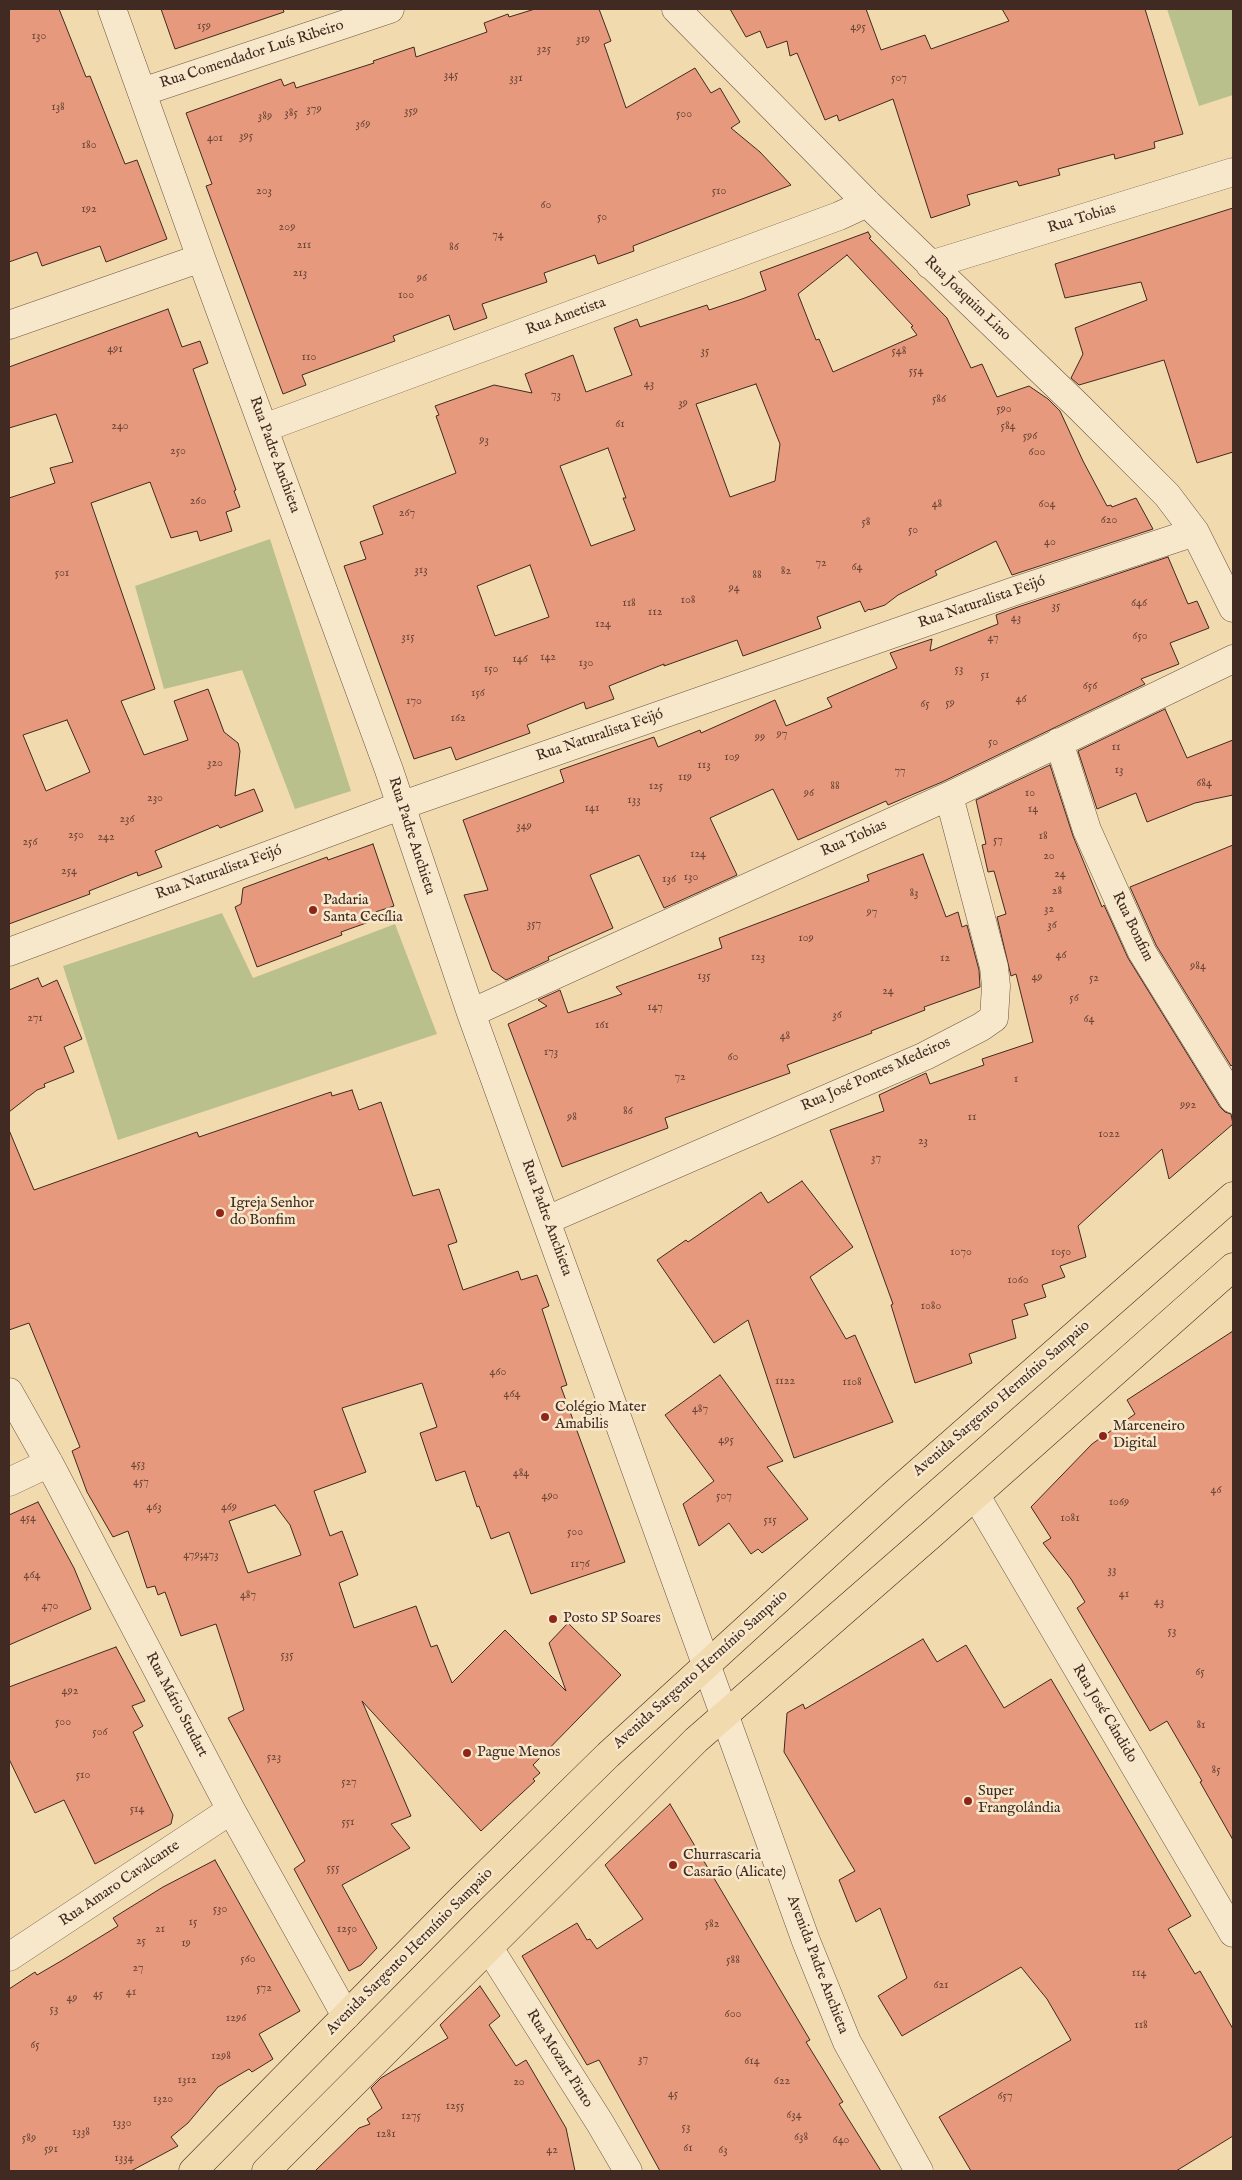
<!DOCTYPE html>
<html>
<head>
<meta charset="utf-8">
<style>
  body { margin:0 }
  #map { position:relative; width:1242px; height:2180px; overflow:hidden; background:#f2daaf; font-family:"IM FELL English",serif }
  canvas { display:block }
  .frame { position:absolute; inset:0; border:10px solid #412a21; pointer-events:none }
</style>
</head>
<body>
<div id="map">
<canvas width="1242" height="2180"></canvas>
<div class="frame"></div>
</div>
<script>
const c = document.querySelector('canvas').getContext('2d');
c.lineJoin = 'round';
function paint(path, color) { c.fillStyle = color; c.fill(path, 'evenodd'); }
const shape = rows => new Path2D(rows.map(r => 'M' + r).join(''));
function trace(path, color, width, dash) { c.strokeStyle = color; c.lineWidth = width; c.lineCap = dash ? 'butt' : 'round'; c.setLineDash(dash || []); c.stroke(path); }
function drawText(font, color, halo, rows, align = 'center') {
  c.font = font + ' "IM FELL English",serif'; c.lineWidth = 5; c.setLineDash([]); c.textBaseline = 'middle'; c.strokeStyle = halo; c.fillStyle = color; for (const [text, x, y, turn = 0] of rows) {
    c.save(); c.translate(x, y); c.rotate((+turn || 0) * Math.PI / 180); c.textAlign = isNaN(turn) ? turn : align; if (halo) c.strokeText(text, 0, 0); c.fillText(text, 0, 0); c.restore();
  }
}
const green = shape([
  [1167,9,1233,9,1233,95,1199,106],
  [270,539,351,791,295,809,242,670,164,689,135,586],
  [222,913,253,978,395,924,437,1034,118,1140,63,966]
]);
const building = shape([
  [9,9,59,9,86,77,90,76,125,164,137,160,167,239,106,262,100,246,42,266,37,252,9,262,9,9],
  [161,9,283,9,284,12,175,49,161,9],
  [535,9,599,9,611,41,604,44,626,108,695,68,711,93,720,88,740,122,731,128,760,152,791,185,633,246,634,251,598,264,595,255,544,273,547,282,482,304,487,318,454,330,449,315,393,336,395,341,302,375,306,385,283,394,206,186,212,184,186,113,281,79,284,86,294,82,296,88,374,63,373,61,414,47,416,57,487,32,484,23,508,14,509,17,535,9],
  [730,9,866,9,881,50,925,35,931,49,1009,21,1002,9,1145,9,1183,134,1154,142,1155,148,1115,159,1114,154,1058,169,1060,175,1019,186,1017,181,967,195,970,205,931,218,893,99,839,121,837,115,825,120,797,53,790,56,787,41,767,48,760,31,746,37,730,9],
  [1233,208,1233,452,1197,463,1164,360,1079,385,1071,378,1083,354,1075,328,1147,300,1141,282,1065,298,1055,264,1233,208],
  [868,232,871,237,869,238,947,318,971,368,982,364,997,397,1029,386,1048,399,1060,411,1083,461,1107,506,1111,505,1112,507,1136,498,1153,529,1012,575,996,541,935,571,937,575,898,595,885,605,870,610,869,609,865,612,860,601,817,617,821,628,743,656,737,640,664,666,664,664,609,686,614,699,586,709,584,702,527,725,530,733,456,760,451,747,414,759,344,566,366,559,360,542,383,534,373,506,456,473,436,416,439,415,435,406,494,385,532,393,525,374,573,355,586,392,632,375,614,328,637,319,640,327,707,305,709,310,742,299,766,290,760,272,868,232],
  [847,255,913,326,911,327,917,335,833,372,819,339,816,340,798,294,847,255],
  [756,384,780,444,775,481,730,497,696,404,756,384],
  [608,448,626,498,623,498,635,530,591,546,560,466,608,448],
  [530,565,549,617,495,636,477,586,530,565],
  [168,309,182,347,200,341,208,363,193,369,236,490,234,491,240,507,226,512,232,531,200,541,197,531,171,538,150,482,91,503,155,689,121,701,144,755,188,740,174,701,208,689,224,732,238,743,240,751,235,796,254,789,263,811,220,828,218,825,155,851,162,867,138,876,137,872,89,891,90,894,9,924,9,498,55,483,50,468,73,462,56,414,9,428,9,367,168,309],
  [67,720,90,772,46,791,23,735,67,720],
  [1168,557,1188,604,1197,601,1209,628,1170,643,1179,664,1141,679,1145,684,942,782,888,805,886,801,798,840,773,789,710,818,737,875,664,908,639,855,590,875,613,928,548,957,549,960,506,980,492,970,464,895,488,890,463,820,564,782,560,770,654,737,658,747,700,730,701,733,775,700,786,726,832,707,827,698,897,668,890,653,932,639,930,651,998,624,996,615,1015,608,1168,557],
  [1165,709,1187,758,1233,740,1233,795,1195,803,1147,822,1136,793,1097,809,1078,751,1165,709],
  [1050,765,1073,836,1102,907,1104,905,1128,958,1220,1107,1225,1112,1231,1114,1233,1124,1169,1179,1162,1149,1078,1226,1086,1257,1060,1266,1065,1277,1042,1285,1046,1297,1024,1304,1028,1315,1012,1320,1016,1338,969,1354,972,1363,915,1383,891,1305,893,1304,830,1130,884,1111,879,1095,926,1073,930,1084,984,1065,982,1059,1033,1042,1016,974,1011,976,997,917,1006,914,994,871,988,872,982,845,986,844,976,800,1050,765],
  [373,844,394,906,366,915,369,922,341,932,342,935,257,967,235,907,241,904,243,888,327,857,328,860,373,844],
  [1233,845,1233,1064,1231,1066,1156,945,1130,887,1233,845],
  [923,854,946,917,958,912,962,927,967,925,979,970,980,987,924,1007,925,1010,871,1031,872,1033,787,1065,790,1073,665,1118,668,1128,562,1167,508,1024,547,1006,538,1000,560,990,568,1013,622,994,616,987,722,948,719,938,869,881,867,875,923,854],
  [38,978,42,987,57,980,82,1039,64,1047,74,1072,44,1084,45,1087,37,1090,9,1112,9,990,38,978],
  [352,1090,359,1110,381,1102,413,1196,439,1189,457,1242,448,1245,463,1290,518,1271,521,1280,537,1275,549,1306,542,1309,567,1385,561,1387,625,1562,531,1594,509,1532,491,1539,479,1506,477,1507,465,1471,436,1481,420,1433,437,1427,422,1383,342,1408,366,1472,314,1491,330,1536,342,1531,358,1575,339,1583,354,1628,416,1606,431,1647,437,1645,452,1683,505,1630,566,1691,549,1643,568,1623,621,1675,533,1765,540,1773,533,1779,535,1781,481,1831,362,1701,411,1816,391,1824,410,1848,342,1885,377,1948,361,1965,349,1971,294,1869,305,1861,228,1718,244,1710,216,1624,181,1636,165,1592,158,1595,155,1586,147,1588,128,1531,113,1537,87,1492,72,1451,80,1447,29,1323,9,1330,9,1130,34,1190,197,1132,199,1137,331,1092,332,1096,352,1090],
  [275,1505,290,1525,301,1555,248,1573,229,1521,275,1505],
  [802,1181,853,1247,810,1277,846,1339,855,1335,893,1422,794,1458,748,1320,714,1343,657,1260,686,1240,688,1242,761,1192,768,1203,802,1181],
  [1233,1331,1233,1840,1200,1782,1202,1781,1167,1721,1150,1731,1077,1608,1085,1602,1071,1579,1043,1543,1051,1538,1031,1507,1092,1444,1135,1414,1127,1400,1233,1331],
  [720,1375,783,1461,767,1467,808,1519,762,1553,758,1549,751,1554,729,1523,699,1546,683,1504,714,1481,665,1415,720,1375],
  [38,1502,74,1568,91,1609,9,1645,9,1515,38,1502],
  [923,1639,937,1662,966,1645,1004,1708,1051,1679,1191,1916,1168,1929,1195,1974,1200,1971,1233,2029,1233,2136,1176,2171,971,2171,939,2117,1071,2040,1047,1999,1021,1967,902,2036,878,1996,907,1978,880,1908,856,1922,839,1880,855,1871,784,1752,787,1713,803,1704,805,1709,923,1639],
  [116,1647,145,1701,132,1706,143,1726,133,1732,173,1815,171,1824,95,1864,64,1800,35,1813,9,1759,9,1687,116,1647],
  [670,1804,810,2040,806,2042,843,2102,839,2104,881,2171,660,2171,599,2060,587,2065,522,1956,577,1923,587,1940,590,1939,597,1949,643,1919,605,1865,670,1804],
  [215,1860,300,2011,259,2034,273,2059,252,2072,249,2069,218,2087,188,2123,171,2137,178,2146,131,2171,9,2171,9,1989,35,1972,37,1975,61,1961,118,1926,113,1918,163,1887,215,1860],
  [480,1986,500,2016,489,2025,516,2066,526,2060,566,2128,575,2171,315,2171,359,2128,370,2124,367,2119,382,2108,371,2088,381,2078,448,2038,440,2025,480,1986]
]);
const minor = shape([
  [112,9,201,258,389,770,471,1013,806,1941,847,2042,919,2171],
  [676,9,867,203,1079,407,1167,495,1195,532,1233,608],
  [142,92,390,9],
  [930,265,1233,172],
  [9,325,201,258],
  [264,428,839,216,867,203],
  [1059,742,1087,830,1142,952,1233,1099],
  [9,952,400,806,1015,591,1195,532],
  [471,1013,949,796,1233,659],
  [547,1220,925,1056,981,1027,994,1018,996,986,994,967,949,796],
  [9,1392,49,1463,231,1810,346,2016],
  [9,1482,49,1463],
  [976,1496,1233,1933],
  [489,1948,600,2123,628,2171],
  [9,1957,231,1810]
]);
const major = shape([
  [193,2171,461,1899,608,1755,895,1493,1233,1196],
  [266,2171,696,1740,932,1534,1233,1267]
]);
const markers = [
  [313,910,5,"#8f2418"],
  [220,1213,5,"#8f2418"],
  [545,1417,5,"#8f2418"],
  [1103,1436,5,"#8f2418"],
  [553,1619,5,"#8f2418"],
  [467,1753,5,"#8f2418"],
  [968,1801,5,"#8f2418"],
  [673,1865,5,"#8f2418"]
];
const numberNames = [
  ["159",204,27],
  ["495",858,28],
  ["130",39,37],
  ["319",583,40],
  ["325",544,50],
  ["345",451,76],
  ["331",516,79],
  ["507",899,79],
  ["138",58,108],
  ["379",314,110],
  ["359",411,112],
  ["385",291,114],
  ["500",684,115],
  ["389",265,117],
  ["369",363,125],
  ["395",246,137],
  ["401",215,139],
  ["180",89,146],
  ["203",264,192],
  ["510",719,192],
  ["60",546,206],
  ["192",89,210],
  ["50",602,218],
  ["209",287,228],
  ["74",498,236],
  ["211",304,246],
  ["86",454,248],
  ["213",300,274],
  ["96",422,279],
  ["100",406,296],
  ["491",115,350],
  ["35",705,352],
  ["548",899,352],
  ["110",309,358],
  ["554",916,372],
  ["43",649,385],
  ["73",556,396],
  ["586",939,400],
  ["39",683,404],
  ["590",1004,410],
  ["61",620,425],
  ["240",120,427],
  ["584",1008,427],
  ["596",1030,437],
  ["93",484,441],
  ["250",178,452],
  ["600",1037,453],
  ["260",198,502],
  ["48",937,505],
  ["604",1047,505],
  ["267",407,514],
  ["620",1109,521],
  ["58",866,523],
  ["50",913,531],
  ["40",1050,543],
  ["72",821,564],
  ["64",857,568],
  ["313",421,571],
  ["82",786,572],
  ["501",62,574],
  ["88",757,576],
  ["94",734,589],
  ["108",688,601],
  ["118",629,604],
  ["646",1139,604],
  ["35",1056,607],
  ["112",655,613],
  ["43",1016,619],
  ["124",603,625],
  ["650",1140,637],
  ["315",408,638],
  ["47",993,639],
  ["142",548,658],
  ["146",520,660],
  ["130",586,664],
  ["150",491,670],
  ["53",959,670],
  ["51",985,676],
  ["656",1090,687],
  ["156",478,694],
  ["46",1021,700],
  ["170",414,702],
  ["59",950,704],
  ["65",925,705],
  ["162",458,719],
  ["97",782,735],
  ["99",760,738],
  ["50",993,743],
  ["11",1116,748],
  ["109",732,758],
  ["320",215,764],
  ["113",704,766],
  ["13",1119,771],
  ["77",900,772],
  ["119",685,778],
  ["684",1204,784],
  ["125",656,787],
  ["88",835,787],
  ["96",809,794],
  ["10",1030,794],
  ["230",155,799],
  ["133",634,801],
  ["141",592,809],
  ["14",1033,810],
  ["236",127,820],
  ["349",524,827],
  ["250",76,836],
  ["18",1043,837],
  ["242",106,838],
  ["57",998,841],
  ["256",30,843],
  ["124",698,855],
  ["20",1049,857],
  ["254",69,872],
  ["24",1060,875],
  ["130",691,878],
  ["136",669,880],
  ["28",1057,892],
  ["83",914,894],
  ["32",1049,910],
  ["97",872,913],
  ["357",534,925],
  ["36",1052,926],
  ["109",806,939],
  ["46",1061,956],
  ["123",758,958],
  ["12",945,959],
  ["984",1198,967],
  ["135",704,977],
  ["49",1037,978],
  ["52",1094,979],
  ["24",888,992],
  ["56",1074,999],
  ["147",655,1008],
  ["36",837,1016],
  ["271",35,1019],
  ["64",1089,1020],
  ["161",602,1026],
  ["48",785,1037],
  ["173",551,1053],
  ["60",733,1058],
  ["72",680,1078],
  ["1",1016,1080],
  ["992",1188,1106],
  ["86",628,1112],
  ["98",572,1118],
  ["11",972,1118],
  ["1022",1109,1135],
  ["23",923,1142],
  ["37",876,1159],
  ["1070",961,1253],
  ["1050",1061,1253],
  ["1060",1018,1281],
  ["1080",931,1307],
  ["460",498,1373],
  ["1122",785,1382],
  ["1108",852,1383],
  ["464",512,1395],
  ["487",700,1410],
  ["495",726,1441],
  ["453",138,1465],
  ["484",521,1474],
  ["457",141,1483],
  ["46",1216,1491],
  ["490",550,1497],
  ["507",724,1497],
  ["1069",1119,1503],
  ["463",154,1508],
  ["469",229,1508],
  ["454",28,1519],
  ["1081",1070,1519],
  ["515",770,1521],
  ["500",575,1533],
  ["479;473",201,1556],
  ["1176",580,1565],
  ["33",1112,1571],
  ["464",32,1576],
  ["41",1124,1595],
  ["487",248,1596],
  ["43",1159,1603],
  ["470",50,1607],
  ["53",1172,1632],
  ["535",287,1656],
  ["65",1200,1673],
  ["492",70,1692],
  ["500",63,1723],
  ["81",1201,1726],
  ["506",100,1733],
  ["523",274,1758],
  ["85",1216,1771],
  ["510",83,1776],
  ["527",349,1783],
  ["514",137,1810],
  ["551",348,1823],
  ["555",333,1869],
  ["530",220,1910],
  ["15",193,1923],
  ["582",712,1925],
  ["21",160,1930],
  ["1250",347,1930],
  ["25",141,1942],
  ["19",186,1944],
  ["560",248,1960],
  ["588",733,1961],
  ["27",138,1969],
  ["114",1139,1974],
  ["621",941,1986],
  ["572",264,1989],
  ["41",131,1993],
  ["45",98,1995],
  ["49",72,1999],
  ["53",54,2010],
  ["600",733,2015],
  ["1296",236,2019],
  ["118",1141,2026],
  ["65",35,2046],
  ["1298",221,2057],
  ["37",643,2060],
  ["614",752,2062],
  ["1312",187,2081],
  ["622",782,2082],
  ["20",519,2083],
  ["45",673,2095],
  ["657",1005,2097],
  ["1320",163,2100],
  ["1255",455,2107],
  ["634",794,2116],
  ["1275",411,2117],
  ["1330",122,2124],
  ["53",686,2128],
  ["1338",81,2133],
  ["1281",386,2135],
  ["638",801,2138],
  ["589",29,2139],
  ["640",841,2141],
  ["61",688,2149],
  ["591",51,2150],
  ["42",552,2151],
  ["63",723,2151],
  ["1334",124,2159]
];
const streetNames = [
  ["Rua Comendador Luís Ribeiro",252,55,-18],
  ["Rua Tobias",1082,219,-17],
  ["Rua Joaquim Lino",967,299,44],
  ["Rua Ametista",566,317,-20],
  ["Rua Padre Anchieta",274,455,70],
  ["Rua Naturalista Feijó",982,603,-19],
  ["Rua Naturalista Feijó",600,736,-19],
  ["Rua Padre Anchieta",411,836,72],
  ["Rua Tobias",854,839,-24],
  ["Rua Naturalista Feijó",219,873,-20],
  ["Rua Bonfim",1132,927,64],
  ["Rua José Pontes Medeiros",876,1075,-24],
  ["Rua Padre Anchieta",546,1218,70],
  ["Avenida Sargento Hermínio Sampaio",1002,1399,-41],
  ["Avenida Sargento Hermínio Sampaio",701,1670,-42],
  ["Rua Mário Studart",176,1705,62],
  ["Rua José Cândido",1104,1714,59],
  ["Rua Amaro Cavalcante",120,1884,-34],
  ["Avenida Sargento Hermínio Sampaio",410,1952,-45],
  ["Avenida Padre Anchieta",817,1965,69],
  ["Rua Mozart Pinto",559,2059,58]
];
const poiNames = [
  ["Padaria",323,901],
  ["Santa Cecília",323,918],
  ["Igreja Senhor",230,1204],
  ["do Bonfim",230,1221],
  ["Colégio Mater",555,1408],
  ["Amabilis",555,1425],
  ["Marceneiro",1113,1427],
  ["Digital",1113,1444],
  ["Posto SP Soares",563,1619],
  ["Pague Menos",477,1753],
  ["Super",978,1792],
  ["Frangolândia",978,1809],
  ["Churrascaria",683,1856],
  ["Casarão (Alicate)",683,1873]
];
paint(green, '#bac08b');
paint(building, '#e6997c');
trace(building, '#412a21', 1);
trace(minor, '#6d5644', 29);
trace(major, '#412a21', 29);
trace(minor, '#f7e7cb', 28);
trace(major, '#f2daaf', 28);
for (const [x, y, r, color] of markers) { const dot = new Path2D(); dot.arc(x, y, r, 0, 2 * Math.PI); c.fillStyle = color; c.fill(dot); trace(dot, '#f7e7cb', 2); }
drawText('12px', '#6a4638', null, numberNames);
drawText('15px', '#412a21', '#f7e7cb', streetNames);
drawText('15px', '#412a21', '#f7e7cb', poiNames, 'left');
</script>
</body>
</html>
